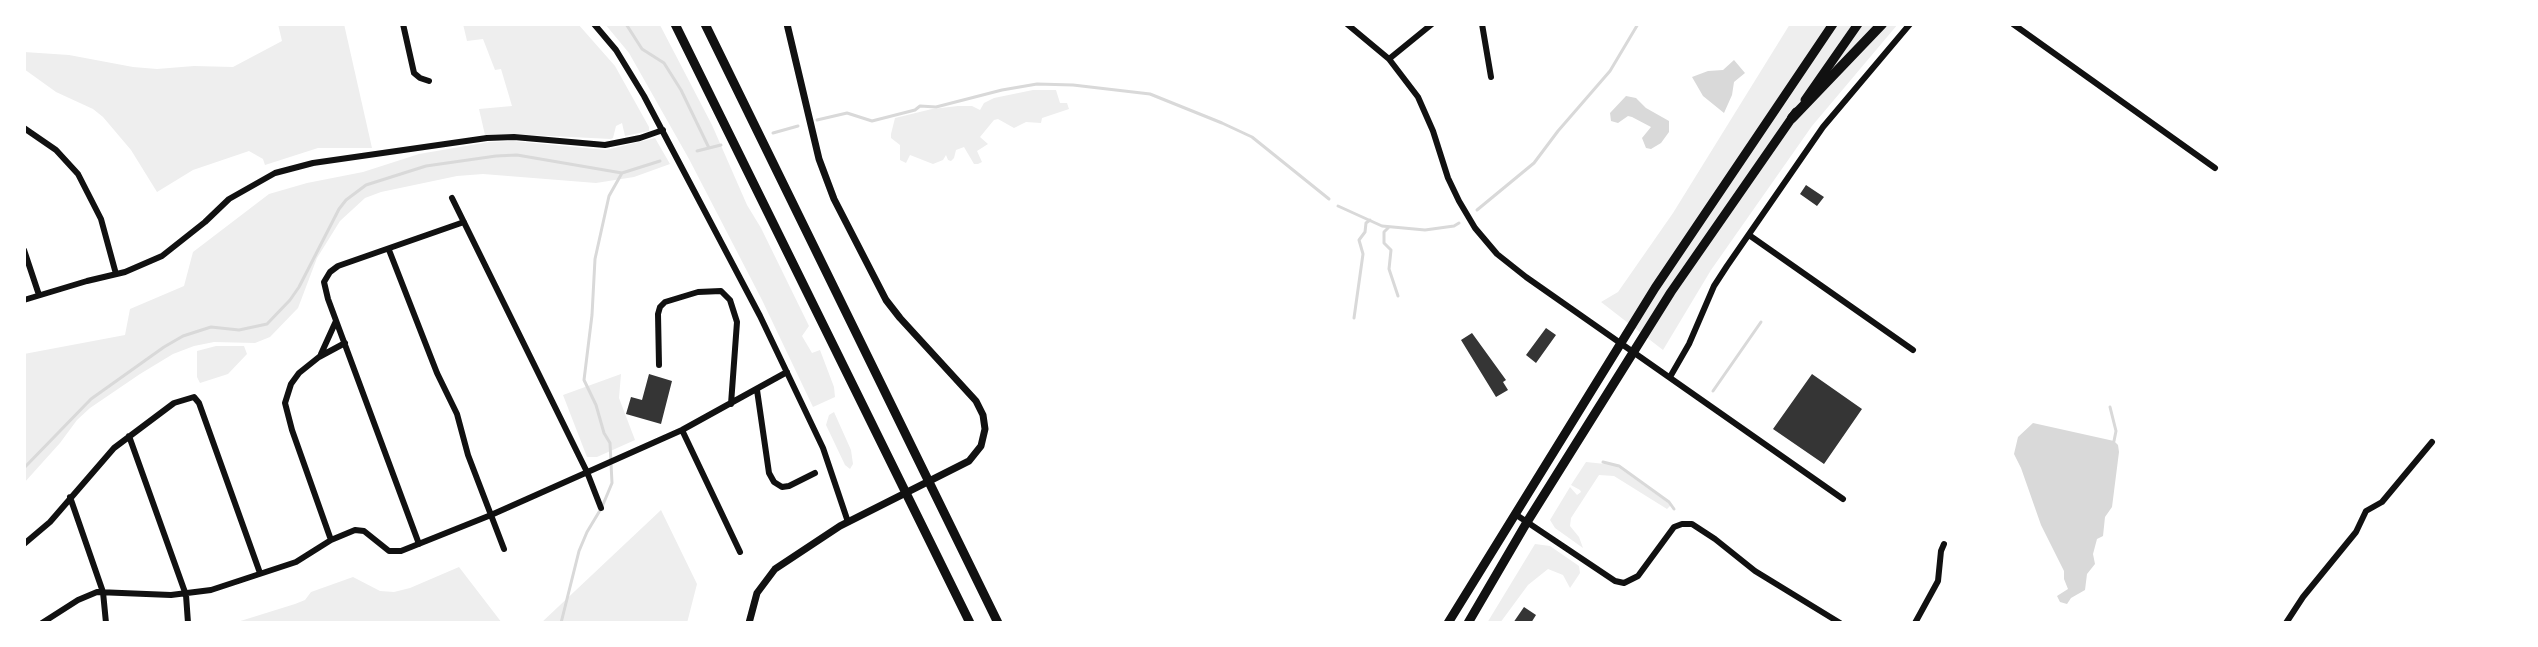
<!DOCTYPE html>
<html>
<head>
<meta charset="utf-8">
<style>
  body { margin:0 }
  #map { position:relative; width:2538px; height:647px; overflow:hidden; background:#fff; font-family:Raleway,sans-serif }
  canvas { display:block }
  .frame { position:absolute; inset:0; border:26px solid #fff; pointer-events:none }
</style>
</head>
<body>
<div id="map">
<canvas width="2538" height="647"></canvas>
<div class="frame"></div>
</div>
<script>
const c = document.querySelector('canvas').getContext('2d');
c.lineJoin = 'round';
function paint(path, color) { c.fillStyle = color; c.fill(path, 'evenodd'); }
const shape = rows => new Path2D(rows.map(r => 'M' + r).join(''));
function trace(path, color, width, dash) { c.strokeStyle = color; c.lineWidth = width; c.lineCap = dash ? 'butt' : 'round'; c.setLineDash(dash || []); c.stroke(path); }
const green = shape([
  [278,24,344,24,372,148,318,148,265,165,263,159,249,151,193,170,157,192,131,150,103,117,93,109,56,92,24,69,24,52,69,55,133,67,157,69,194,66,233,67,282,41],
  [463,24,578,24,615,66,649,127,649,131,625,136,622,123,616,126,613,138,611,139,511,134,485,135,479,109,512,106,501,69,495,70,483,39,467,41],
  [605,24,659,24,661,27,712,125,747,205,761,228,809,326,802,336,812,353,820,350,834,387,835,397,813,407,762,300,689,159,629,53],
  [1790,24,1898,24,1812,126,1711,270,1663,350,1601,302,1618,292,1673,213],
  [1033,90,1056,90,1060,103,1067,103,1069,109,1042,118,1041,123,1026,122,1014,128,998,119,994,120,980,137,988,144,977,151,982,162,978,164,974,164,964,147,956,150,954,158,951,161,948,160,946,155,943,160,933,164,910,155,906,163,900,160,900,145,891,138,891,134,895,118,932,109,958,106,972,106,980,110,984,103,994,98],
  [655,138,670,164,634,177,596,183,483,174,457,176,381,192,365,198,340,221,317,258,298,308,270,337,255,343,214,342,194,346,173,354,140,374,90,408,77,420,60,443,24,483,24,354,125,335,130,309,184,286,193,252,269,194,307,183,363,172,419,154,489,142,513,141,606,150],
  [216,346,244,346,247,354,228,374,200,383,197,377,197,351],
  [621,374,619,398,635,440,597,457,587,457,563,395],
  [834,412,851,450,853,464,850,469,845,465,826,425,829,415],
  [1586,462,1615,465,1671,505,1667,509,1614,476,1599,475,1571,518,1570,526,1579,537,1583,548,1555,528,1550,520,1570,487,1577,495,1581,492,1580,490,1571,485],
  [661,510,697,584,687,623,541,623],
  [1535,544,1550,546,1579,566,1580,573,1570,588,1563,575,1548,569,1528,585,1500,623,1487,623],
  [459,567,502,623,234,623,295,604,305,600,311,592,353,577,380,591,394,592,410,588]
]);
const water = shape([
  [1734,60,1745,73,1734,82,1732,95,1724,113,1703,96,1692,77,1708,71,1723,70],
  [1626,96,1636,98,1646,108,1669,121,1669,132,1661,143,1651,149,1646,148,1642,138,1651,127,1632,117,1628,116,1618,123,1611,121,1610,113],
  [2033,423,2114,441,2118,445,2119,452,2112,507,2105,517,2103,536,2097,539,2093,554,2095,564,2087,574,2085,590,2071,598,2067,604,2060,602,2057,596,2068,589,2064,579,2064,571,2041,525,2021,468,2014,454,2018,437]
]);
const stream = shape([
  [626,24,642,49,664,63,681,90,709,148],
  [817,120,847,113,872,121,915,110,920,106,936,107,1002,90,1037,84,1073,85,1150,94,1222,123,1252,137,1329,199],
  [773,133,798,126],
  [697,151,721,145],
  [1338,206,1382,226,1425,230,1454,226,1459,223],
  [1477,210,1534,163,1558,131,1610,71,1638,24],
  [1389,227,1384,232,1384,243,1391,250,1389,269,1398,296],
  [1354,318,1363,254,1359,240,1365,232,1366,223,1370,220],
  [1713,391,1761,322],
  [2110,407,2116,431,2114,441],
  [1603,462,1619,466,1669,502,1674,509],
  [24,468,91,399,164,347,183,336,211,327,239,330,267,324,290,300,299,287,339,209,346,200,366,185,426,166,496,156,517,155,622,173,660,161],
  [561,623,579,551,587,532,602,507,612,483,610,443,604,433,596,405,584,380,592,315,595,259,609,196,622,173]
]);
const building = shape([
  [1806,185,1824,197,1817,206,1800,194],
  [1546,328,1556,335,1536,363,1526,355],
  [1472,333,1506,380,1503,382,1508,390,1496,397,1461,340],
  [649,374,672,381,661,424,626,414,631,397,642,400],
  [1812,374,1862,409,1824,464,1773,429],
  [1524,607,1536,615,1531,623,1513,623]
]);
const minor = shape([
  [403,24,414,73,420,78,429,81],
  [594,24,616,50,644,96,760,316,823,448,848,522],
  [1347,24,1389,59,1418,97,1433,131,1448,178,1459,201,1475,228,1497,254,1526,277,1843,499],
  [1482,24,1491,77],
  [2013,24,2215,168],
  [1389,59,1432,24],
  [24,128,56,150,78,174,101,219,116,274],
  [452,198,587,472,601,508],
  [1749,235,1913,350],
  [24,250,39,295],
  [389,250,437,373,457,414,468,455,504,549],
  [24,300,87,281,125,272,162,256,205,222,229,199,275,173,313,163,487,138,514,137,605,145,640,138,663,130],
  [321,354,336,321],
  [659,365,658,314,660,307,665,302,698,292,721,291,730,300,737,322,731,404],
  [1670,377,1689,344,1714,286,1727,266,1823,127,1910,24],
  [757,390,769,473,774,482,782,487,789,486,815,473],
  [682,430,740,552],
  [129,436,186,595,188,623],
  [70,497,103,592,106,623],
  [1515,514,1615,581,1624,583,1638,576,1674,527,1682,524,1692,524,1715,539,1755,571,1840,623],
  [331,540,292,430,285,403,291,384,299,373,319,357,345,343],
  [24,544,50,522,114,448,174,403,194,397,199,403,260,573],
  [419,544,328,299,324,282,330,272,338,266,464,222],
  [42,623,78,600,97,592,171,595,211,590,296,562,331,540,355,530,364,531,389,551,401,551,491,515,682,430,787,372],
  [1915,623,1938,581,1941,551,1944,544],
  [2286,623,2303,597,2356,532,2366,511,2382,502,2432,442]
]);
const tertiary = shape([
  [749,623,757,593,775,569,840,526,969,461,981,446,985,429,983,415,976,401,900,318,886,300,834,199,819,159,787,24]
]);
const primary = shape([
  [675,24,970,623],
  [705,24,998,623],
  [1805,100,1858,24],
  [1448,623,1655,288,1833,24],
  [1468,623,1527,522,1671,292,1796,112]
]);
const motorway = shape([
  [1792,118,1882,24]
]);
paint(green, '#eee');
paint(water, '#d9d9d9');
trace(stream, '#d9d9d9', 3);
paint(building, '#353535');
trace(minor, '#111', 6);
trace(tertiary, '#111', 7);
trace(primary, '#111', 9);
trace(motorway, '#111', 10);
</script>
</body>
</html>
